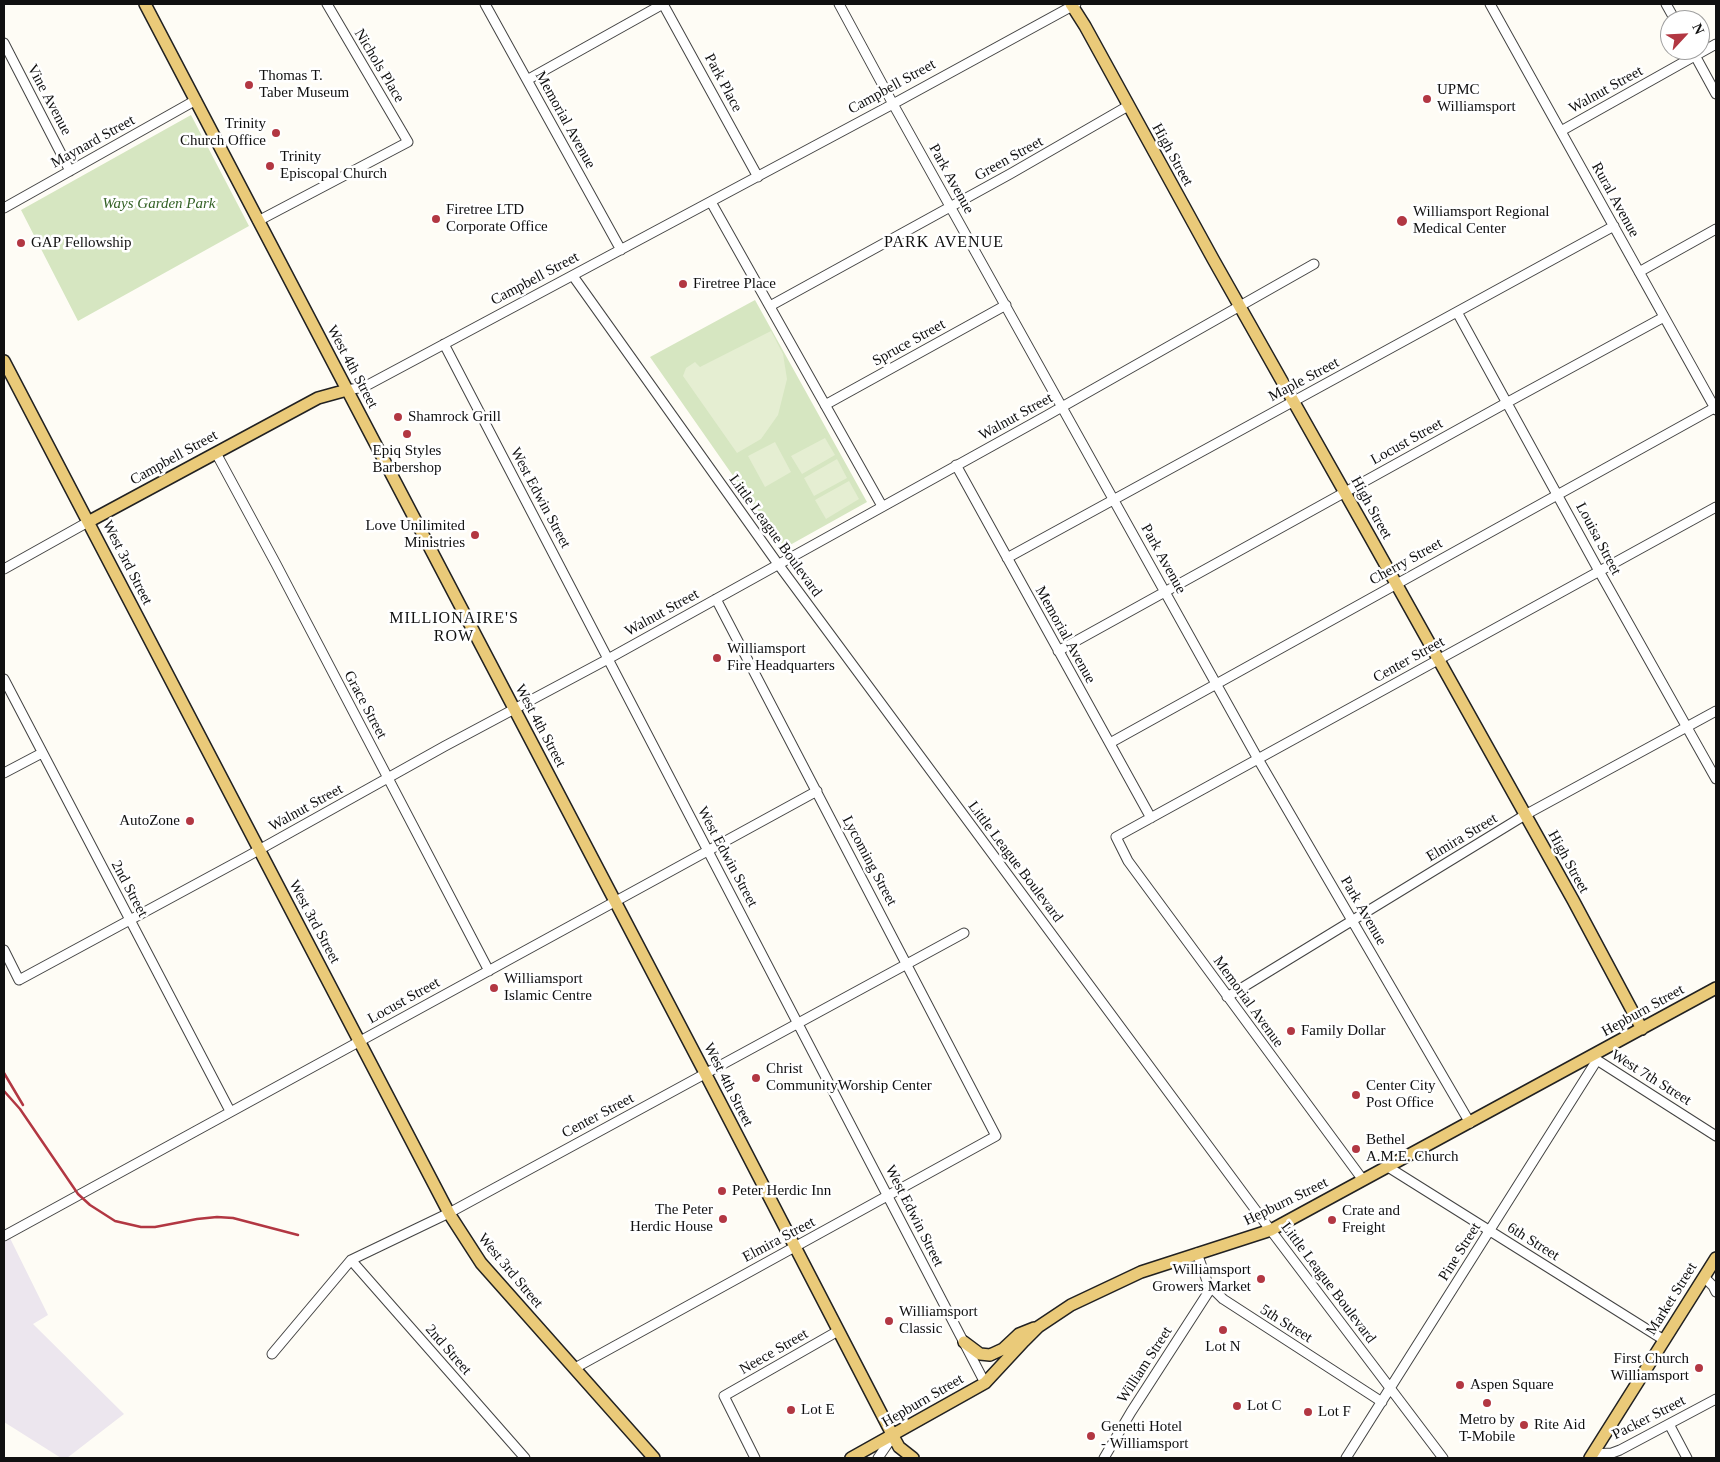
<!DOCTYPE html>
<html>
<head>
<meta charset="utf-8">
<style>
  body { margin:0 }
  #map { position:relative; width:1720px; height:1462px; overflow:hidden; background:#fefcf5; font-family:"Times New Roman",serif }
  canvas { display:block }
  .frame { position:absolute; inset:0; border:5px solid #101010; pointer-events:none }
  .north { position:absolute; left:1660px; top:10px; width:50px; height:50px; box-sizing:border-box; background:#fff; border:1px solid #9f9f9f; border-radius:50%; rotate:65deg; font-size:14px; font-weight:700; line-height:20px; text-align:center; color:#101010 }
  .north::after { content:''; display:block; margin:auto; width:18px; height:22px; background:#b23742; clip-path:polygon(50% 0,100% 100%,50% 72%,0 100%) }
</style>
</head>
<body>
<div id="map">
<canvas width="1720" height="1462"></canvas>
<div class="frame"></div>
<div class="north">N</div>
</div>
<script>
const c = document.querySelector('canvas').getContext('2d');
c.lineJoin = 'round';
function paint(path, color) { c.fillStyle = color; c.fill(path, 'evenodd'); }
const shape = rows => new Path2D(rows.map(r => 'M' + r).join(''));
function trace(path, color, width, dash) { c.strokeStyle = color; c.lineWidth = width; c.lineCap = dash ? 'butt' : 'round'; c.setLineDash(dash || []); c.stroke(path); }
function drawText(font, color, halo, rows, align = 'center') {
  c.font = font + ' "Times New Roman",serif'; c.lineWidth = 5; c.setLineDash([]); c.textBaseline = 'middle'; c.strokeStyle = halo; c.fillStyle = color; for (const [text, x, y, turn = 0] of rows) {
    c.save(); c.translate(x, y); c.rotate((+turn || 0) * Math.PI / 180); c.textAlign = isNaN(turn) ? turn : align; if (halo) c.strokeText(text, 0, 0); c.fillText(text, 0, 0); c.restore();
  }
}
const industrial = shape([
  [4,1226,48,1315,33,1324,124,1414,67,1458,61,1458,4,1422]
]);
const green = shape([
  [191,115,249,226,78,321,21,210],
  [755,300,867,502,790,545,780,543,650,357]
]);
const pitch = shape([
  [771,331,783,354,787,379,778,415,761,439,737,453,683,376,686,368,695,362,700,367],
  [825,438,835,455,802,474,791,456],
  [775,442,791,472,765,487,748,456],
  [837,459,847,478,814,496,804,478],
  [849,481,859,499,826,519,815,500]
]);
const minor = shape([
  [485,4,621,250],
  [663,4,758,177],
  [839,4,893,104,1258,759,1470,1123],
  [1490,4,1716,410],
  [1666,4,1675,20],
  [4,43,70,171],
  [1692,50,1716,94],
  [527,80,663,4],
  [1561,131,1716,44],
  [711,202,882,506],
  [4,208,196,100],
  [258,221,408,142,327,4],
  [1639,272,1716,229],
  [573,276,778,564,1263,1220,1443,1458],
  [770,306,1010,174,1128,106],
  [1457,312,1599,571,1716,779],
  [444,344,985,1383],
  [347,390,364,387,893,104,1076,4],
  [825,405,1006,305],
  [216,453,276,564,489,971],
  [956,465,1151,818],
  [1007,558,1614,226],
  [4,569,88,522],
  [1058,651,1508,402,1664,317],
  [4,679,230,1111],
  [1110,743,1716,407],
  [4,773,42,753],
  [4,950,19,980,248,856,445,746,608,659,1046,416,1314,264],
  [1227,997,1525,815,1716,711],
  [1594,1056,1597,1060,1716,1136],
  [1388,1167,1664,1340],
  [1363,1180,1128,861,1116,837,1716,507],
  [4,1236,817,791],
  [1197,1253,1208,1284,1223,1299,1382,1402],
  [351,1260,525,1458],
  [1704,1277,1713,1286,1716,1292],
  [272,1354,351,1260,449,1213,964,933],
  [575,1368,996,1136,716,599],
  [1669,1424,1687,1458],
  [1592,1454,1612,1453,1620,1450,1716,1399],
  [755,1458,724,1396,838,1331],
  [878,1458,893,1436],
  [1104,1458,1131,1412,1211,1288],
  [1346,1458,1597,1060]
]);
const major = shape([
  [145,4,705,1073,893,1436,899,1447,913,1458],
  [1071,4,1085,26,1213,259,1370,537,1573,900,1642,1029],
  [4,361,450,1215,481,1263,654,1458],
  [88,522,318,398,347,390],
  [964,1342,980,1354,990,1355,1003,1349,1019,1334,1034,1328],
  [851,1458,985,1383,1024,1341,1038,1327,1071,1305,1141,1272,1271,1230,1716,988],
  [1590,1458,1716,1258]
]);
const rail = shape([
  [4,1073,23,1105],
  [4,1091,20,1109,78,1194,90,1205,115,1221,141,1227,155,1227,197,1219,217,1217,233,1218,298,1235]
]);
const markers = [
  [249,85,5,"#b23742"],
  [1427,99,5,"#b23742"],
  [276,133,5,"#b23742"],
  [270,166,5,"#b23742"],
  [436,219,5,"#b23742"],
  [1402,221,6,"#b23742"],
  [21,243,5,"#b23742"],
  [683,284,5,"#b23742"],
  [398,417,5,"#b23742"],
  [407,434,5,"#b23742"],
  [475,535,5,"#b23742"],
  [717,658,5,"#b23742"],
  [190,821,5,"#b23742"],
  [494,988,5,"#b23742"],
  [1291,1031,5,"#b23742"],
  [756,1078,5,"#b23742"],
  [1356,1095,5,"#b23742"],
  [1356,1149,5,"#b23742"],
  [722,1191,5,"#b23742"],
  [723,1219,5,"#b23742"],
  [1332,1220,5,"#b23742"],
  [1261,1279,5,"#b23742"],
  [889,1321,5,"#b23742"],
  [1223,1330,5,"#b23742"],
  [1699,1368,5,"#b23742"],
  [1460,1385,5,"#b23742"],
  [1487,1403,5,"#b23742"],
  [1237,1406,5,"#b23742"],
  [791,1410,5,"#b23742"],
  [1308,1412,5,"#b23742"],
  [1524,1425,5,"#b23742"],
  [1091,1436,5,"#b23742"]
];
const streetNames = [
  ["Nichols Place",379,66,59],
  ["Park Place",723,83,62],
  ["Campbell Street",892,87,-29],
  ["Walnut Street",1606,90,-29],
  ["Vine Avenue",49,100,62],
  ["Memorial Avenue",565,120,61],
  ["Maynard Street",93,142,-29],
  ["High Street",1172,155,61],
  ["Green Street",1009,159,-29],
  ["Park Avenue",951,179,61],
  ["Rural Avenue",1615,200,61],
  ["Campbell Street",535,279,-28],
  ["Spruce Street",909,343,-29],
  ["West 4th Street",352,367,62],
  ["Maple Street",1304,380,-28],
  ["Walnut Street",1016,417,-29],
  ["Locust Street",1407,442,-29],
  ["Campbell Street",174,458,-29],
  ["West Edwin Street",540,498,62],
  ["High Street",1371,508,61],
  ["Little League Boulevard",775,536,54],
  ["Louisa Street",1598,539,62],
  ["Park Avenue",1163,559,61],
  ["Cherry Street",1406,562,-29],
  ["West 3rd Street",127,563,63],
  ["Walnut Street",662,613,-29],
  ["Memorial Avenue",1065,635,61],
  ["Center Street",1409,660,-29],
  ["Grace Street",365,705,62],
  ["West 4th Street",540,726,62],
  ["Walnut Street",306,808,-29],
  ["Elmira Street",1462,838,-31],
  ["West Edwin Street",727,857,62],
  ["Lycoming Street",869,861,62],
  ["Little League Boulevard",1015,862,53],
  ["High Street",1568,862,61],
  ["2nd Street",129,889,62],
  ["Park Avenue",1363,911,60],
  ["West 3rd Street",314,922,62],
  ["Locust Street",404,1001,-29],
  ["Memorial Avenue",1248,1002,54],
  ["Hepburn Street",1643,1011,-29],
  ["West 7th Street",1651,1078,32],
  ["West 4th Street",728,1085,63],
  ["Center Street",598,1116,-28],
  ["Hepburn Street",1286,1202,-26],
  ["West Edwin Street",914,1216,63],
  ["Elmira Street",779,1240,-28],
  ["6th Street",1533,1242,32],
  ["Pine Street",1460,1252,-58],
  ["West 3rd Street",510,1271,50],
  ["Little League Boulevard",1328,1283,53],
  ["Market Street",1672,1299,-58],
  ["5th Street",1286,1324,32],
  ["2nd Street",448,1350,49],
  ["Neece Street",774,1352,-30],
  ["William Street",1145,1365,-57],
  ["Hepburn Street",923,1401,-30],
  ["Packer Street",1649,1418,-27]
];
const poiNames = [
  ["Thomas T.",259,76],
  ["Taber Museum",259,93],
  ["UPMC",1437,90],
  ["Williamsport",1437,107],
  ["Trinity",266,124,"right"],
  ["Church Office",266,141,"right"],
  ["Trinity",280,157],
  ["Episcopal Church",280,174],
  ["Firetree LTD",446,210],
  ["Corporate Office",446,227],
  ["Williamsport Regional",1413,212],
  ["Medical Center",1413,229],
  ["GAP Fellowship",31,243],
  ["Firetree Place",693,284],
  ["Shamrock Grill",408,417],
  ["Epiq Styles",407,451,"center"],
  ["Barbershop",407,468,"center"],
  ["Love Unilimited",465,526,"right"],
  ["Ministries",465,543,"right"],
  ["Williamsport",727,649],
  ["Fire Headquarters",727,666],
  ["AutoZone",180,821,"right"],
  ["Williamsport",504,979],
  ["Islamic Centre",504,996],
  ["Family Dollar",1301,1031],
  ["Christ",766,1069],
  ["CommunityWorship Center",766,1086],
  ["Center City",1366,1086],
  ["Post Office",1366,1103],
  ["Bethel",1366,1140],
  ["A.M.E. Church",1366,1157],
  ["Peter Herdic Inn",732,1191],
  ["The Peter",713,1210,"right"],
  ["Herdic House",713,1227,"right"],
  ["Crate and",1342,1211],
  ["Freight",1342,1228],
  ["Williamsport",1251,1270,"right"],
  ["Growers Market",1251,1287,"right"],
  ["Williamsport",899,1312],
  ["Classic",899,1329],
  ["Lot N",1223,1347,"center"],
  ["First Church",1689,1359,"right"],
  ["Williamsport",1689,1376,"right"],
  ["Aspen Square",1470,1385],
  ["Lot C",1247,1406],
  ["Lot E",801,1410],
  ["Lot F",1318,1412],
  ["Metro by",1487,1420,"center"],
  ["T-Mobile",1487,1437,"center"],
  ["Rite Aid",1534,1425],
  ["Genetti Hotel",1101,1427],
  ["- Williamsport",1101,1444]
];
const parkNames = [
  ["Ways Garden Park",159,204]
];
const neighbourhoodNames = [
  ["PARK AVENUE",944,243],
  ["MILLIONAIRE'S",454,619],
  ["ROW",454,637]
];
paint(industrial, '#ece6ee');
paint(green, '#d6e6c1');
paint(pitch, '#e5eed2');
trace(minor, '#434343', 11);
trace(major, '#212121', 14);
trace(minor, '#fff', 9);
trace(major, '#eaca79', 11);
trace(rail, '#b23742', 2.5);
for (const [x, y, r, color] of markers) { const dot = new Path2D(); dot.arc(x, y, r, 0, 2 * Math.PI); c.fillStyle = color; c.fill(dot); trace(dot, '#fff', 2); }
drawText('15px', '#101010', '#fff', streetNames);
drawText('15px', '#101010', '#fff', poiNames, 'left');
drawText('italic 15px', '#356227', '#fff', parkNames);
c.letterSpacing = '1px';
drawText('16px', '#101010', '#fff', neighbourhoodNames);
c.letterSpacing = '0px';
</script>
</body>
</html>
